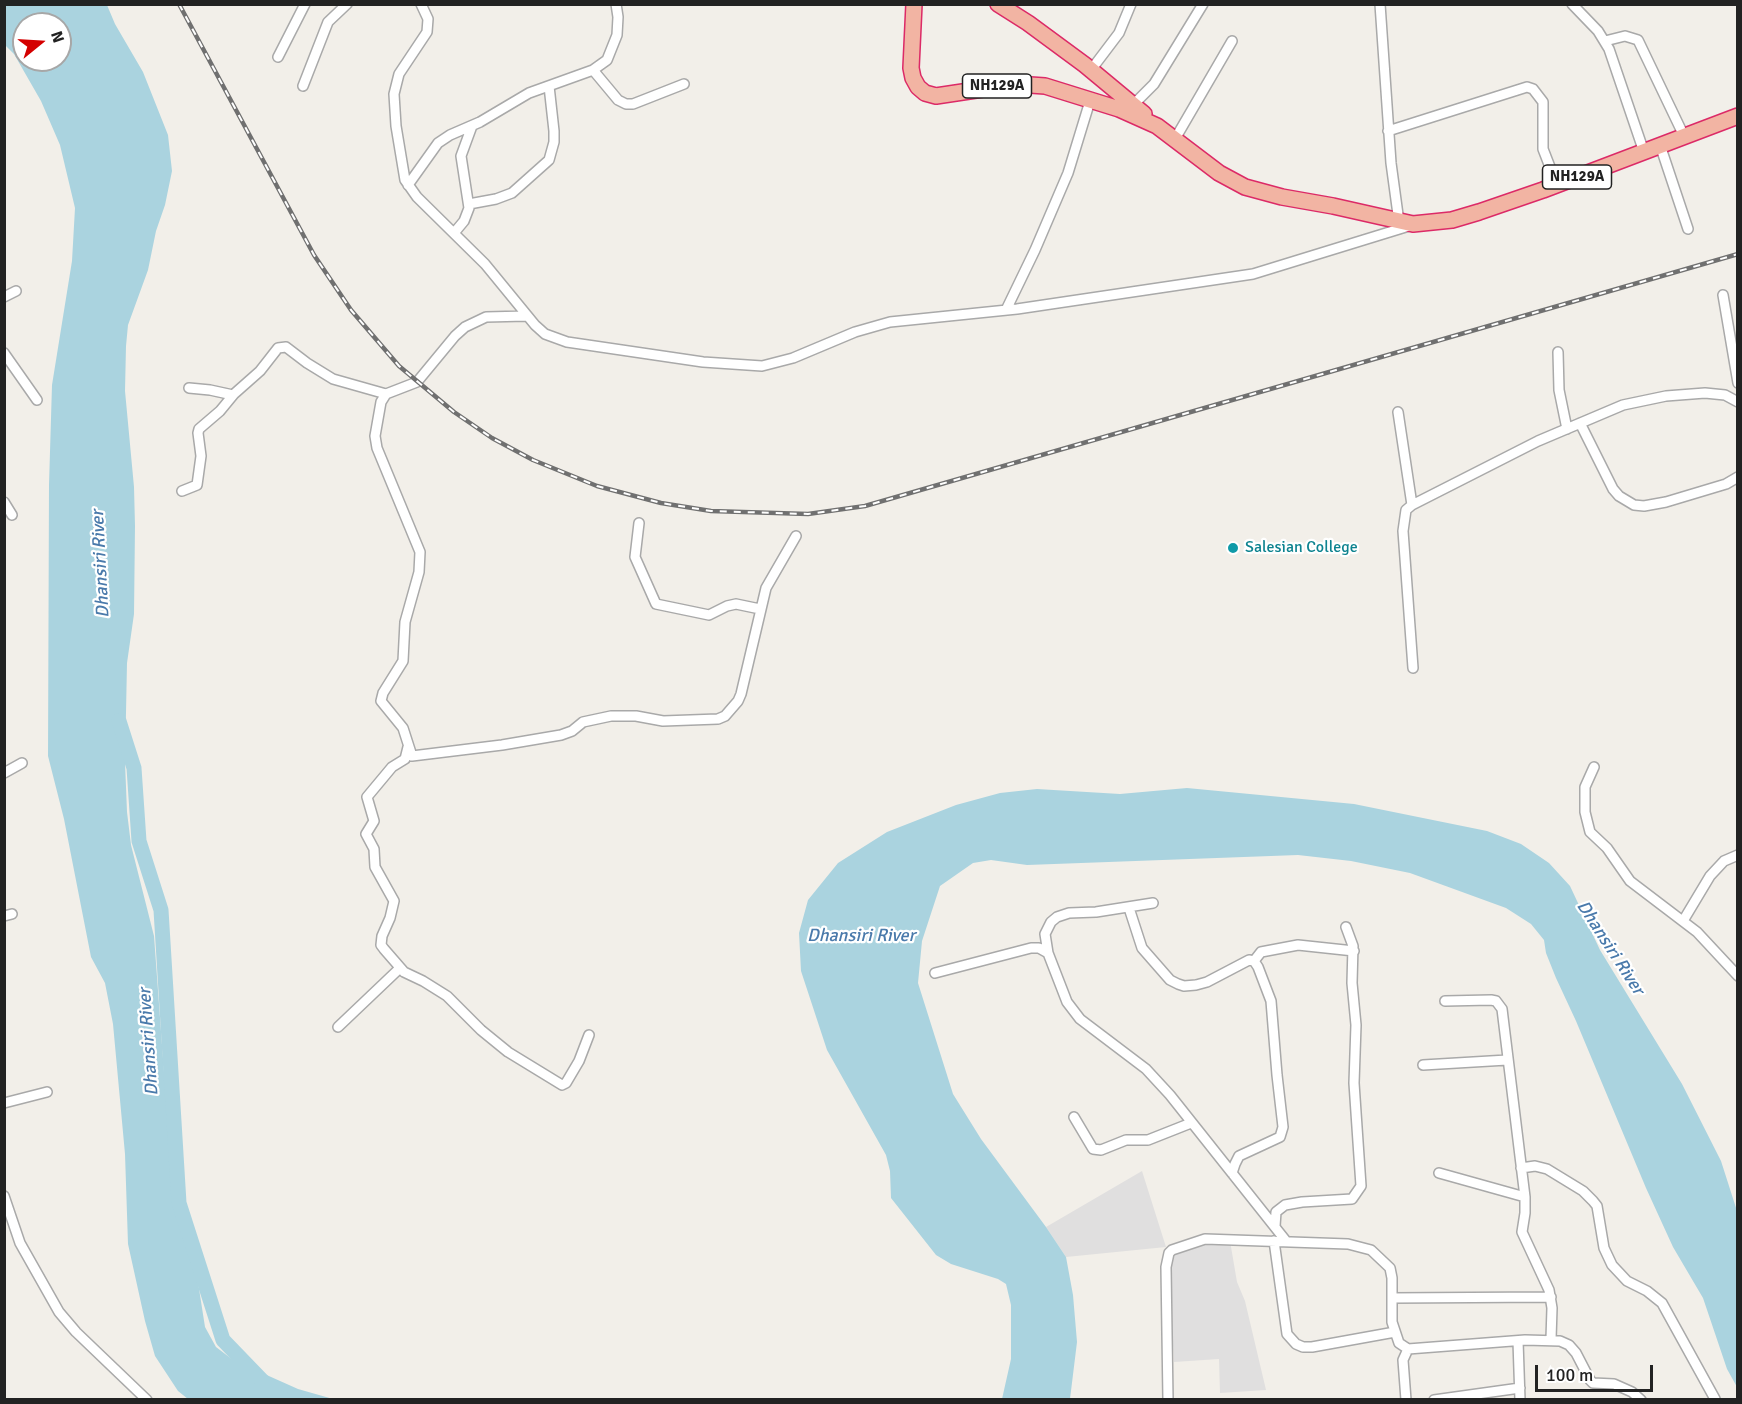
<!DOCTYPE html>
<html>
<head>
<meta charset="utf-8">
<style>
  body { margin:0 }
  #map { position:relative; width:1742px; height:1404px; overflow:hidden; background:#f2efe9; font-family:Signika,sans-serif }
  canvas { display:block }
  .frame { position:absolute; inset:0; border:6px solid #222; pointer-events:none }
  .north { position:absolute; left:12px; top:12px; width:60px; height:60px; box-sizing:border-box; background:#fff; border:2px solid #a7a7a7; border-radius:50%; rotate:72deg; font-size:16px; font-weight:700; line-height:24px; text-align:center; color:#222 }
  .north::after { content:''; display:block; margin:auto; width:21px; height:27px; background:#d40000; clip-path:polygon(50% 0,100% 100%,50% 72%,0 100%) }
  .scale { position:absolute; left:1535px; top:1365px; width:118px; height:27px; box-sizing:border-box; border:3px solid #222; border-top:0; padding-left:8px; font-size:18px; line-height:21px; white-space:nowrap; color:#222; -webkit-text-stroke:4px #fff; paint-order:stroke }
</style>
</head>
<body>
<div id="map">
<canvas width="1742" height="1404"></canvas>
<div class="frame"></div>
<div class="north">N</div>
<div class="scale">100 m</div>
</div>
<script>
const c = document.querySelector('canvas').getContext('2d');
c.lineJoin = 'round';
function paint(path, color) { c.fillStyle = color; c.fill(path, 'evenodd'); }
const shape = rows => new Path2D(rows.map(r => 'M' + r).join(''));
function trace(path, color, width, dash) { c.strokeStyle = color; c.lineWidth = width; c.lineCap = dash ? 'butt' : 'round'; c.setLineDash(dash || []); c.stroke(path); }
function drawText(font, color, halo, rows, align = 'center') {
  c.font = font + ' Signika,sans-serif'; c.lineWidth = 4.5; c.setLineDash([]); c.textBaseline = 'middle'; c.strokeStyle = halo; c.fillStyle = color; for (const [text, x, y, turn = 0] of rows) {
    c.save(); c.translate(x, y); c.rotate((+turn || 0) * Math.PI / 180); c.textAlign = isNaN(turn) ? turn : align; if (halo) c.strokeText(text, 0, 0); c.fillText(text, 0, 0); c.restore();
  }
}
const residential = shape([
  [1142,1171,1166,1247,1066,1257,1046,1227],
  [1202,1240,1230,1241,1237,1282,1245,1301,1266,1390,1220,1393,1219,1359,1174,1362,1169,1279,1171,1260,1176,1252]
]);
const water = shape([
  [4,5,107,5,115,24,143,72,168,135,172,171,165,205,156,231,148,270,128,325,126,346,125,391,134,487,135,526,134,614,127,663,125,762,127,812,131,845,154,936,164,1072,176,1152,179,1203,192,1244,205,1327,216,1347,233,1360,298,1389,333,1399,188,1399,178,1391,155,1356,145,1321,128,1244,125,1154,113,1024,105,983,91,957,64,819,48,756,49,485,52,385,72,261,75,208,60,145,41,101,14,54,5,45],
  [24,24,60,24,60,60,24,60],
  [1187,788,1354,804,1487,831,1521,844,1549,863,1570,886,1600,950,1682,1084,1721,1161,1737,1211,1737,1387,1727,1369,1703,1298,1673,1247,1646,1188,1576,1021,1556,978,1546,953,1544,940,1531,924,1506,908,1410,873,1351,861,1298,855,1027,865,991,860,973,863,940,886,922,941,918,983,953,1094,981,1139,1046,1227,1066,1257,1073,1295,1077,1342,1070,1399,1002,1399,1011,1359,1011,1305,1006,1284,998,1279,951,1264,936,1255,891,1198,890,1171,886,1155,827,1050,801,971,799,933,808,900,838,863,887,832,956,805,1000,793,1037,789,1120,794]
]);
const river = shape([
  [119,721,134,768,139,841,161,910,179,1203,223,1340,278,1397,286,1400]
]);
const minor = shape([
  [421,4,428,19,427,32,399,74,394,94,396,126,405,180,417,197,485,264,535,325,545,334,567,342,703,362,762,366,793,358,855,332,890,322,1017,309,1253,274,1409,226],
  [1380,4,1391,163,1399,222],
  [1572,4,1598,31,1609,49,1644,152],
  [1605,41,1625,36,1638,40,1684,136],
  [278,57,305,4],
  [593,70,618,100,626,104,633,104,684,84],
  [1091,70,1119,33,1131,4],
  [303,86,328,22,347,4],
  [1133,105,1154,84,1203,4],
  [1388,131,1527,87,1533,89,1543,102,1543,149,1557,185],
  [1175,139,1232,41],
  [1660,145,1688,229],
  [408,185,438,143,450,135,480,122,529,93,593,70,607,60,617,35,618,17,616,4],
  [469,204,496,199,512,193,549,160,554,142,554,131,549,86],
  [454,233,464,221,469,208,461,156,472,126],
  [1723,295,1738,383],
  [4,297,16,291],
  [1006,310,1035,250,1068,173,1090,101],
  [526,316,486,317,465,327,455,336,417,382,386,394,381,402,375,436,377,448,420,552,419,572,405,622,403,661,383,693,381,701,403,728,412,756,502,745,561,735,572,731,583,722,611,716,636,716,663,721,718,719,725,716,738,701,741,694,766,588,796,536],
  [1558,352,1559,390,1567,429],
  [4,353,37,400],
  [189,388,210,390,233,395],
  [1398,412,1412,505],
  [1580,423,1613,489,1619,496,1634,505,1644,506,1666,502,1726,484,1738,477],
  [182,491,197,485,201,456,198,433,199,429,220,411,234,394,260,371,278,348,286,347,307,363,333,379,386,394],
  [4,502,12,515],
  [639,523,635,557,656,604,709,615,727,606,736,604,760,609],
  [1413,668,1403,531,1406,510,1412,505,1538,441,1623,405,1666,396,1705,393,1725,395,1738,402],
  [408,747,405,759,392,767,367,797,374,821,366,834,374,849,375,867,394,901,390,918,382,936,381,945,384,949,404,972,423,981,447,996,481,1030,508,1052,562,1085,566,1083,579,1061,589,1035],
  [1594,767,1585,787,1585,812,1590,832,1607,848,1630,881,1697,932,1738,976],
  [4,773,22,763],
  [1129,908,1142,948,1170,980,1178,984,1184,986,1196,985,1207,982,1249,960,1254,961,1258,967,1271,1001,1277,1075,1283,1127,1280,1137,1239,1156,1235,1164,1232,1173],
  [4,916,12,914],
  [1683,921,1710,876,1724,861,1738,855],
  [1048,953,1045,934,1051,922,1057,917,1069,913,1096,912,1153,903],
  [1254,961,1261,952,1298,945,1354,951],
  [935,973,1031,948,1039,948,1048,953,1067,1002,1080,1019,1146,1069,1170,1095,1286,1241],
  [1445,1001,1491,1000,1496,1001,1502,1009,1525,1197,1525,1213,1522,1232,1549,1290,1552,1308,1551,1339],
  [338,1027,400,968],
  [1423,1065,1507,1060],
  [4,1103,47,1092],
  [1074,1117,1093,1149,1101,1150,1126,1140,1148,1140,1191,1123],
  [1521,1168,1535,1166,1547,1169,1583,1191,1593,1201,1597,1206,1604,1248,1612,1265,1627,1281,1647,1291,1662,1303,1715,1399],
  [1439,1173,1525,1197],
  [4,1196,20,1243,59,1312,76,1332,147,1400],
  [1275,1226,1276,1212,1285,1205,1302,1202,1352,1199,1361,1186,1354,1083,1356,1025,1352,983,1353,946,1346,927],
  [1274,1241,1287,1334,1296,1344,1303,1347,1312,1347,1395,1332],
  [1392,1298,1551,1297],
  [1518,1341,1520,1400],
  [1168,1400,1166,1267,1169,1253,1172,1250,1205,1239,1348,1244,1371,1250,1390,1268,1392,1278,1392,1322,1399,1343,1408,1349,1525,1340,1560,1341,1569,1345,1576,1353,1590,1380,1593,1383,1614,1384,1632,1392,1641,1400],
  [1406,1400,1403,1360,1408,1349],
  [1434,1400,1520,1388]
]);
const trunk = shape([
  [914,4,911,68,913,78,918,87,925,93,936,96,1016,84,1045,86,1119,109,1157,126,1219,173,1245,187,1282,197,1333,206,1413,224,1452,220,1479,212,1543,190,1738,116],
  [998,4,1028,23,1085,65,1144,114]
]);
const rail = shape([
  [179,4,314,255,351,310,399,366,454,412,492,438,533,460,597,486,661,503,711,511,808,514,865,506,1738,254]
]);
const markers = [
  [1233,548,6,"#0f9aa8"]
];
const shields = [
  [997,86,69],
  [1577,177,69]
];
const shieldNames = [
  ["NH129A",997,86],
  ["NH129A",1577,177]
];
const cultureNames = [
  ["Salesian College",1245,548]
];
const waterNames = [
  ["Dhansiri River",101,564,-93],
  ["Dhansiri River",861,936],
  ["Dhansiri River",1610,948,57],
  ["Dhansiri River",149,1042,-94]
];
paint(residential, '#e0dfdf');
paint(water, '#aad3df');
trace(river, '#aad3df', 15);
trace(minor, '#a9a9a9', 12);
trace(trunk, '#dc2a67', 18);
trace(minor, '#fff', 9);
trace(trunk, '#f2b4a3', 15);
trace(rail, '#707070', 4.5);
trace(rail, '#fff', 2, [7]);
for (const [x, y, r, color] of markers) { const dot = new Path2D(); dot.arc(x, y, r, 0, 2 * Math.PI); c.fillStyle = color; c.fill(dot); trace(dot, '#fff', 2); }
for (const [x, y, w] of shields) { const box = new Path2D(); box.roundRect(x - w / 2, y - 12, w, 24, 4.5); c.fillStyle = '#fff'; c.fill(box); trace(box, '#222', 1.5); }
drawText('bold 15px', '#222', null, shieldNames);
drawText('16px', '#0d838f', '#fff', cultureNames, 'left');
drawText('italic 18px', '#4a7aab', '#fff', waterNames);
</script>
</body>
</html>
